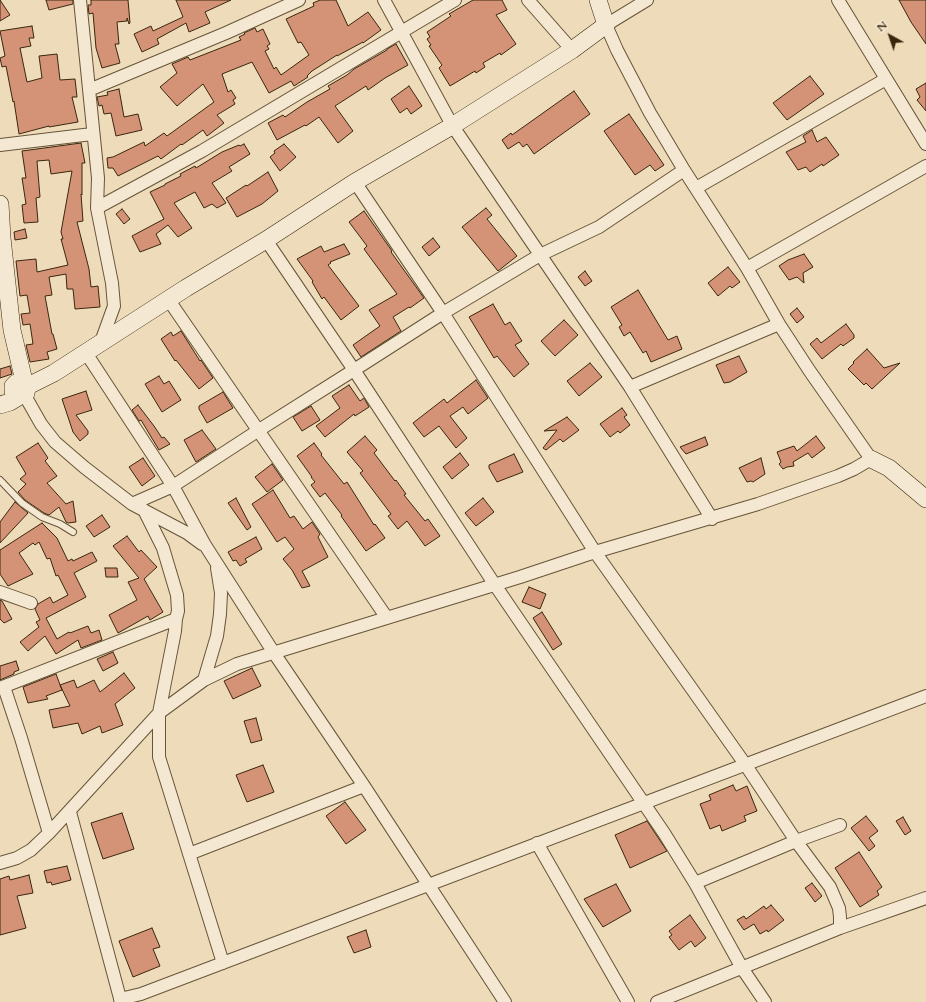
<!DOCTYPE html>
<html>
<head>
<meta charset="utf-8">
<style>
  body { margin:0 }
  #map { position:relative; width:926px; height:1002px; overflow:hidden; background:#eedbb9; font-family:Cardo,serif }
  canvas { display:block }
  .north { position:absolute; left:870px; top:16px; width:40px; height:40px; -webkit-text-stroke:3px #f4e8d2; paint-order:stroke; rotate:320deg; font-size:11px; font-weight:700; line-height:16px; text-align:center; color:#39270d }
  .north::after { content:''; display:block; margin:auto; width:14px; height:18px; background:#39270d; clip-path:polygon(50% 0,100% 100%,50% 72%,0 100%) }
</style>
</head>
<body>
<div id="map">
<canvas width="926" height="1002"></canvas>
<div class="north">N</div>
</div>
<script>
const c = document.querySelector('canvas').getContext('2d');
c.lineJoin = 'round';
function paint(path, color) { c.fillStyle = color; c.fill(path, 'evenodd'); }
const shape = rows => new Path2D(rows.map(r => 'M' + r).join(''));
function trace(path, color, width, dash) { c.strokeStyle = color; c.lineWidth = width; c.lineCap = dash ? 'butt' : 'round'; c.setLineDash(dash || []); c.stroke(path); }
const building = shape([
  [0,0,10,15,0,21,0,0],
  [46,0,73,0,73,4,49,10,46,0],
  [91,0,128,0,130,23,129,24,127,18,127,21,117,22,119,44,115,44,120,63,102,68,96,48,93,13,89,14,88,5,91,5,91,0],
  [176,0,231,0,205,12,210,23,189,32,186,23,157,39,159,44,142,52,134,34,151,26,153,31,183,17,176,0],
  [320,0,336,0,348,26,368,12,381,30,363,43,363,42,337,56,337,55,312,71,307,76,308,77,294,86,291,81,269,93,252,62,222,74,228,92,231,90,236,98,233,100,235,104,217,115,224,123,207,136,203,130,182,145,181,144,161,159,158,156,118,176,113,168,108,168,107,158,113,157,144,142,145,146,164,133,167,136,214,102,203,84,177,106,160,87,177,73,172,64,188,57,190,60,241,40,239,37,245,34,244,33,255,28,257,32,263,29,270,44,267,46,269,49,265,51,274,69,276,67,281,75,309,55,301,42,298,43,286,19,314,6,313,3,320,0],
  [473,0,502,0,507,10,496,15,516,44,501,55,500,53,483,63,485,67,476,73,475,71,450,86,439,68,442,65,429,46,431,45,427,39,430,37,427,32,451,16,449,14,473,0],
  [899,0,926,0,926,44,911,22,899,0],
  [32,26,34,38,29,38,31,46,20,48,27,82,42,78,39,56,57,54,60,80,75,79,77,97,72,97,78,122,49,127,49,126,19,134,14,101,13,102,6,66,2,67,0,58,5,56,0,31,32,26],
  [396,44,408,65,385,78,368,90,366,86,335,106,353,131,338,143,319,117,306,126,305,125,277,140,268,123,283,115,285,117,307,102,330,89,328,86,347,75,354,69,387,50,387,49,396,44],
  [810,76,824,94,787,120,773,103,810,76],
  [926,83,926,111,917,100,920,97,916,89,926,83],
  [409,86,422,106,411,114,407,108,400,113,391,99,409,86],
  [119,89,124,117,138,114,142,130,116,136,111,113,104,114,102,105,99,106,97,97,108,95,107,92,119,89],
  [574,91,590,114,534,154,527,144,523,147,519,142,508,149,502,140,511,133,512,135,574,91],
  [629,114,664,165,655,171,650,165,635,175,604,131,629,114],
  [812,130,817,142,826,137,839,155,823,166,822,164,810,172,806,167,798,170,786,152,806,142,803,136,812,130],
  [81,143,85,163,82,163,82,195,81,194,83,221,77,222,89,269,91,287,98,286,100,307,75,309,73,289,67,289,66,274,49,277,52,295,45,296,52,334,53,334,57,349,47,352,49,359,30,362,26,345,33,344,30,324,23,325,21,314,30,313,27,295,20,296,16,261,36,259,37,272,68,265,61,239,63,239,61,232,72,171,51,174,49,160,37,161,40,197,36,198,38,222,24,223,22,205,26,204,22,178,26,178,22,151,81,143],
  [244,144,250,154,229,167,232,171,212,183,226,203,217,208,212,204,204,208,195,192,174,203,192,228,178,237,168,225,156,234,161,244,140,252,132,236,164,219,150,192,165,185,165,184,181,176,180,174,195,166,196,168,222,152,239,145,240,146,244,144],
  [284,144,296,157,280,171,270,157,275,153,274,151,284,144],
  [268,172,278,191,262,204,237,217,226,198,246,185,247,186,268,172],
  [486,208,492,215,487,219,517,256,498,271,462,227,486,208],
  [122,209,130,219,124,224,116,214,122,209],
  [364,211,392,251,391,252,424,298,410,308,409,307,393,317,401,331,361,357,353,345,380,326,369,310,397,294,364,249,367,246,349,222,364,211],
  [25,229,27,238,15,240,14,232,25,229],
  [433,238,440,247,429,256,422,247,433,238],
  [344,244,350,254,330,262,331,263,328,265,359,306,341,320,324,297,322,299,312,282,313,281,297,259,321,246,324,252,344,244],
  [804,254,813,267,803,273,804,283,797,277,789,280,779,266,788,260,804,254],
  [728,267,740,282,732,288,730,286,718,296,708,283,728,267],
  [585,271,592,281,585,286,578,277,585,271],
  [638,290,668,340,677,336,682,349,651,362,646,351,643,353,630,332,624,336,619,327,622,325,611,307,638,290],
  [493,304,505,325,510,322,522,341,515,345,529,364,514,377,497,356,494,358,469,317,493,304],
  [797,308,804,317,797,323,790,314,797,308],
  [564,320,578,335,555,356,541,341,564,320],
  [846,324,854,335,854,338,843,346,841,344,822,359,810,344,817,338,821,343,846,324],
  [181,331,200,361,201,360,213,378,199,389,176,360,175,361,161,339,171,332,173,336,181,331],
  [867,349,884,368,900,363,872,389,866,383,864,385,848,369,854,363,853,362,867,349],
  [739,356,747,372,730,382,724,383,716,365,739,356],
  [590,363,602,377,579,396,567,381,590,363],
  [10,366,12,374,0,378,0,369,10,366],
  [159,376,164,384,169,381,181,400,162,412,145,384,159,376],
  [476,380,488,398,468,414,463,407,450,416,467,438,456,448,439,426,424,437,413,423,444,399,447,403,476,380],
  [349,385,360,401,364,398,369,407,355,416,354,414,325,437,316,426,340,408,332,396,349,385],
  [86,391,92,410,76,415,88,431,88,434,80,441,73,432,62,399,86,391],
  [223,392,233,408,207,423,199,409,199,406,223,392],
  [138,405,154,426,162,438,164,437,170,444,159,450,141,420,139,421,132,410,138,405],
  [311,406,320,420,302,431,293,417,311,406],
  [622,408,627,415,624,417,630,425,620,433,618,431,610,437,600,424,622,408],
  [567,417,579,430,563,442,560,439,546,450,543,448,557,430,544,431,567,417],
  [202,430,216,449,196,462,184,440,202,430],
  [365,436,377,450,374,453,395,481,396,480,406,494,404,495,425,521,428,519,440,536,425,546,407,521,398,529,388,516,391,514,360,473,363,471,347,452,365,436],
  [816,436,825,448,812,458,808,453,793,462,794,466,787,467,783,469,779,464,781,462,777,452,794,446,797,451,816,436],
  [705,437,708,445,686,454,680,447,705,437],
  [38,443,48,458,45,461,57,476,47,483,66,504,73,501,76,522,68,523,66,522,59,507,49,515,44,513,25,500,18,492,26,484,20,479,26,474,16,457,38,443],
  [314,443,322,454,321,455,344,484,347,482,374,525,375,524,385,538,366,551,341,516,342,515,325,493,320,497,311,485,315,482,311,477,312,477,297,456,314,443],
  [460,453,469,465,452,479,443,467,460,453],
  [514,454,523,472,497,482,489,468,489,465,514,454],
  [143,458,155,476,142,486,129,467,143,458],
  [761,458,765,474,753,482,751,481,747,482,739,468,761,458],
  [272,464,283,480,267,492,255,477,272,464],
  [273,490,290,518,294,516,303,529,312,522,320,534,318,537,328,557,302,571,310,586,302,588,292,570,283,559,294,549,285,537,277,542,252,504,273,490],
  [236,498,251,527,247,530,228,503,236,498],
  [483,498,494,512,476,526,465,513,483,498],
  [15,502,28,513,0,543,0,522,15,502],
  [102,515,110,527,94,537,86,526,102,515],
  [42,523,57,538,68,561,72,559,73,561,92,552,97,561,74,573,86,597,46,618,57,639,69,632,70,633,88,626,91,633,99,630,102,640,81,648,78,640,56,654,45,636,28,651,20,642,39,627,36,622,40,620,35,609,38,604,50,597,53,603,68,595,58,575,56,576,50,558,47,559,39,542,35,545,33,543,19,553,33,574,8,586,0,574,0,550,42,523],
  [127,536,139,552,141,550,157,567,144,579,163,612,150,620,148,616,118,633,109,615,137,600,128,582,139,578,113,546,127,536],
  [256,537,262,549,245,559,247,562,240,566,236,560,233,561,228,552,256,537],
  [105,568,117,568,118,577,106,577,105,568],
  [529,587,546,594,540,609,522,602,529,587],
  [0,600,2,601,12,619,4,623,0,619,0,600],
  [542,612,562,644,553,650,533,618,542,612],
  [113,652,118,663,103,671,97,659,113,652],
  [16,661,19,670,14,672,14,674,0,680,0,666,16,661],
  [252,668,261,686,233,699,224,681,252,668],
  [124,673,135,688,115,704,123,725,102,733,100,726,82,734,78,723,53,728,49,710,70,706,60,685,74,680,77,688,94,680,100,692,124,673],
  [56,674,62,690,46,696,48,699,28,703,23,687,56,674],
  [256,718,262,740,251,743,244,721,256,718],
  [263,765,274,792,247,802,236,775,263,765],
  [733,785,736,791,747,786,757,811,744,816,746,821,722,831,720,825,710,829,700,804,711,800,709,795,733,785],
  [345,802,366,830,346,844,326,816,345,802],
  [122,813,134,849,103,859,91,823,122,813],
  [866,816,878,831,869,838,875,846,869,851,851,828,866,816],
  [903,817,911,831,905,835,896,821,903,817],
  [647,821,667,851,630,868,615,835,647,821],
  [859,852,882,887,877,891,879,895,860,907,835,868,859,852],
  [67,866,71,880,52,885,51,882,47,883,44,871,67,866],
  [29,875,33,893,17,896,26,928,0,935,0,879,9,876,10,880,29,875],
  [812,883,822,896,815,902,805,888,812,883],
  [616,884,631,911,603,927,584,899,616,884],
  [771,905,784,920,768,932,767,930,760,934,754,924,744,930,737,920,744,916,746,919,764,906,766,909,771,905],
  [690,915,706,938,695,947,691,941,679,950,669,937,672,935,669,931,690,915],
  [152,928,160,947,153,949,160,966,133,977,119,941,152,928],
  [366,930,371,947,354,953,347,937,366,930]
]);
const lane = shape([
  [0,480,22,503,42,517,60,524,73,532]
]);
const street = shape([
  [80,0,98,178,97,208,112,283,114,306,101,342],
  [384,0,452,125,630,387,712,519],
  [528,0,572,50],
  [838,0,926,144],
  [89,90,226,33,299,0],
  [0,145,92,134],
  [355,182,443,313,595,552,745,764,796,841,830,887,839,908,840,917,840,928,657,1002],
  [696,188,886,79],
  [97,208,202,151,455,0],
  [266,240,354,370,495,585,664,833,695,883,742,968,765,1002],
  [747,268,926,166],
  [168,299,387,618],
  [86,353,173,486,205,545,274,653,364,786,505,1002],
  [630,387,779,324],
  [24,394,41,424,55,442,84,467,132,504,187,533,202,544],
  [132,504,173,486,259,430,354,370,443,313,540,255,599,227,684,170],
  [144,510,163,548,177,595,178,611,176,619,175,631,159,713,159,757,223,963],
  [0,592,31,603],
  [204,680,217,636,220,614,221,593,217,568],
  [4,687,21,738,49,833],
  [0,688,176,619],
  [70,812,121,1002],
  [537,843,628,1002],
  [189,854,364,786],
  [0,863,17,858,31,850,49,833,159,713,204,680,237,664,520,577,595,552,758,504,838,476,854,469,871,459,809,370,779,324,747,268,684,170,650,113,617,50,606,25,647,0],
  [695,883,796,841,840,825],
  [840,928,926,898],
  [120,999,141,994,926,696]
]);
const secondary = shape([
  [0,204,2,238,12,330,24,381],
  [24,381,27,388,26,393,20,396,16,395,13,391,13,386,16,383,24,381],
  [26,387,54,373,186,288,266,240,355,182,452,126,572,50,606,25,598,0],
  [0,405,10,402,20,396],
  [871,459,889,468,926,499]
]);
paint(building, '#d49376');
trace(building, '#39270d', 1);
trace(lane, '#665438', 8);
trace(street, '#665438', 14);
trace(secondary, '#39270d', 18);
trace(lane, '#f4e8d2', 6);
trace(street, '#f4e8d2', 12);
trace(secondary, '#f4e8d2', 17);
</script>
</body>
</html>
